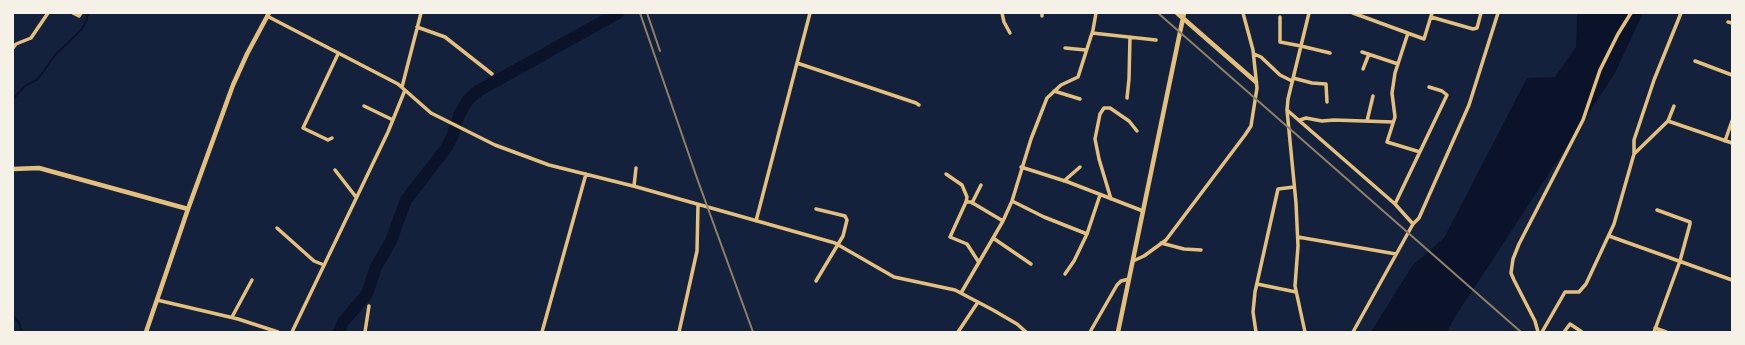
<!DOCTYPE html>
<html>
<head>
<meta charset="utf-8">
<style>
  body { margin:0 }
  #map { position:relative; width:1745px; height:345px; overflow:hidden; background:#14213d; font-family:"Space Grotesk",sans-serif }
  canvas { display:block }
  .frame { position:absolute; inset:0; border:14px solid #f6f1e7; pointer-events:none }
</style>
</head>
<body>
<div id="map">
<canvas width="1745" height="345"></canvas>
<div class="frame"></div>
</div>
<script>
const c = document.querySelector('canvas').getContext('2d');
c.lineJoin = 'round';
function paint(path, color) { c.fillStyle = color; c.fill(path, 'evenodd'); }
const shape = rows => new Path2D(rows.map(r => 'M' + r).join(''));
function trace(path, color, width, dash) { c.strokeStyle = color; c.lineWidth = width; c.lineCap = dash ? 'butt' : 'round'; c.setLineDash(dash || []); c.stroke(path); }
const water = shape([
  [1577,13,1643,13,1615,73,1455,317,1447,332,1371,332,1412,266,1444,238,1527,78,1555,77,1576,47]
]);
const stream = shape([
  [13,99,25,86,38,79,55,55,82,29,86,22,88,13],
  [13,316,19,323,22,332]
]);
const river = shape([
  [339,332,343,322,367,294,376,267,391,241,406,200,447,147,452,137,459,115,468,100,478,91,618,13]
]);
const minor = shape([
  [73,13,79,16,81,13],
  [1002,13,1004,22,1010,33],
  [1353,13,1424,39,1432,13],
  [267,16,398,84,431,113,495,145,549,165,637,187,835,243,894,277,955,290,993,310,1017,324,1026,332],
  [1042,16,1042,13],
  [1280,17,1280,42,1301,46,1330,53],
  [1431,17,1473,29,1477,28,1481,13],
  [1728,22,1732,23],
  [417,27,445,37,492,74],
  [1092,33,1156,40],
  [1408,33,1395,73,1392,93,1395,117,1387,142,1420,152],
  [13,48,16,44,31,38,48,13],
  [1065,48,1086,50],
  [1362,52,1398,64],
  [1254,54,1261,57,1280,75,1292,81],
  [1695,61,1732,75],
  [797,63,916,103,919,105],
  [1363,69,1369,54],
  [1293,78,1312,83,1326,84,1327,102],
  [402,87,421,13],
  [1054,91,1080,99],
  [1127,98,1129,79,1130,37],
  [364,106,393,120],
  [1287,110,1395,204,1413,224],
  [1300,120,1306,118,1322,121,1334,120,1393,122],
  [1367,121,1373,96],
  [1668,121,1674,106],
  [332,138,328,140,303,128,338,54],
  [1725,141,1732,121],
  [1634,154,1634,140,1654,80,1681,13],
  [1021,167,1068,182,1143,211],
  [335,170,356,197],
  [946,174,962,185,967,197,966,202],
  [1064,181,1080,167],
  [634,186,636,168],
  [1111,199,1099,159,1095,139,1100,114,1104,108,1110,108,1129,121,1137,131],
  [1012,201,1044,217,1087,234],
  [972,203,981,185],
  [1395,204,1447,95,1442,91,1429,87],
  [756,221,810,13],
  [277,228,314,261,324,265],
  [1609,236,1732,280],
  [1298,237,1396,254],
  [993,238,1031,264],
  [1161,243,1184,249,1201,250],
  [978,261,967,244,950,237,966,202,971,202,1003,221],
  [1133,261,1144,256,1166,240,1245,135,1251,126,1257,88,1253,50,1243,13],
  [1065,274,1074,261,1087,234,1100,195],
  [816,281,843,236,847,220,845,216,816,209],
  [1257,284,1296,292],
  [961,293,1003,221,1012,201,1031,139,1047,98,1061,85,1078,77,1093,30,1096,13],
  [157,300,238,319,278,332],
  [232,317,252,280],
  [1655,328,1666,332],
  [292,332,388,132,405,90],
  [365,332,369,306],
  [542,332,586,174],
  [679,332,697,251,698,205],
  [958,332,978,302],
  [1090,332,1117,285,1121,281,1129,279],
  [1256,332,1253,312,1255,292,1278,189,1294,187],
  [1305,332,1295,286,1298,246,1296,203,1287,110,1288,99,1309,13],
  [1353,332,1413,224,1419,218,1469,105,1498,13],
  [1538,332,1535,321,1514,280,1511,273,1513,259,1519,244,1583,120,1600,70,1618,34,1631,13],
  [1542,332,1565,292,1579,292,1586,284,1614,224,1634,154,1668,121,1732,143],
  [1564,332,1570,324,1582,332],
  [1654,332,1680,261,1690,224,1690,222,1657,210]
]);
const tertiary = shape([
  [1177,13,1256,82],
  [13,169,39,168,188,209],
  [146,332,188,209,233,85,247,54,269,13],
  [1118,332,1184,13]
]);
const rail = shape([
  [640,13,698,181,753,332],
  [647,13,660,51],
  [1158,13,1521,332]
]);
paint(water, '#0b132b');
trace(stream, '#0b132b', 2);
trace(river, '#0b132b', 12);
trace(minor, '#e5c07b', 3.5);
trace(tertiary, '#e5c07b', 4.5);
trace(rail, '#918062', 2);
</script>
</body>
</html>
